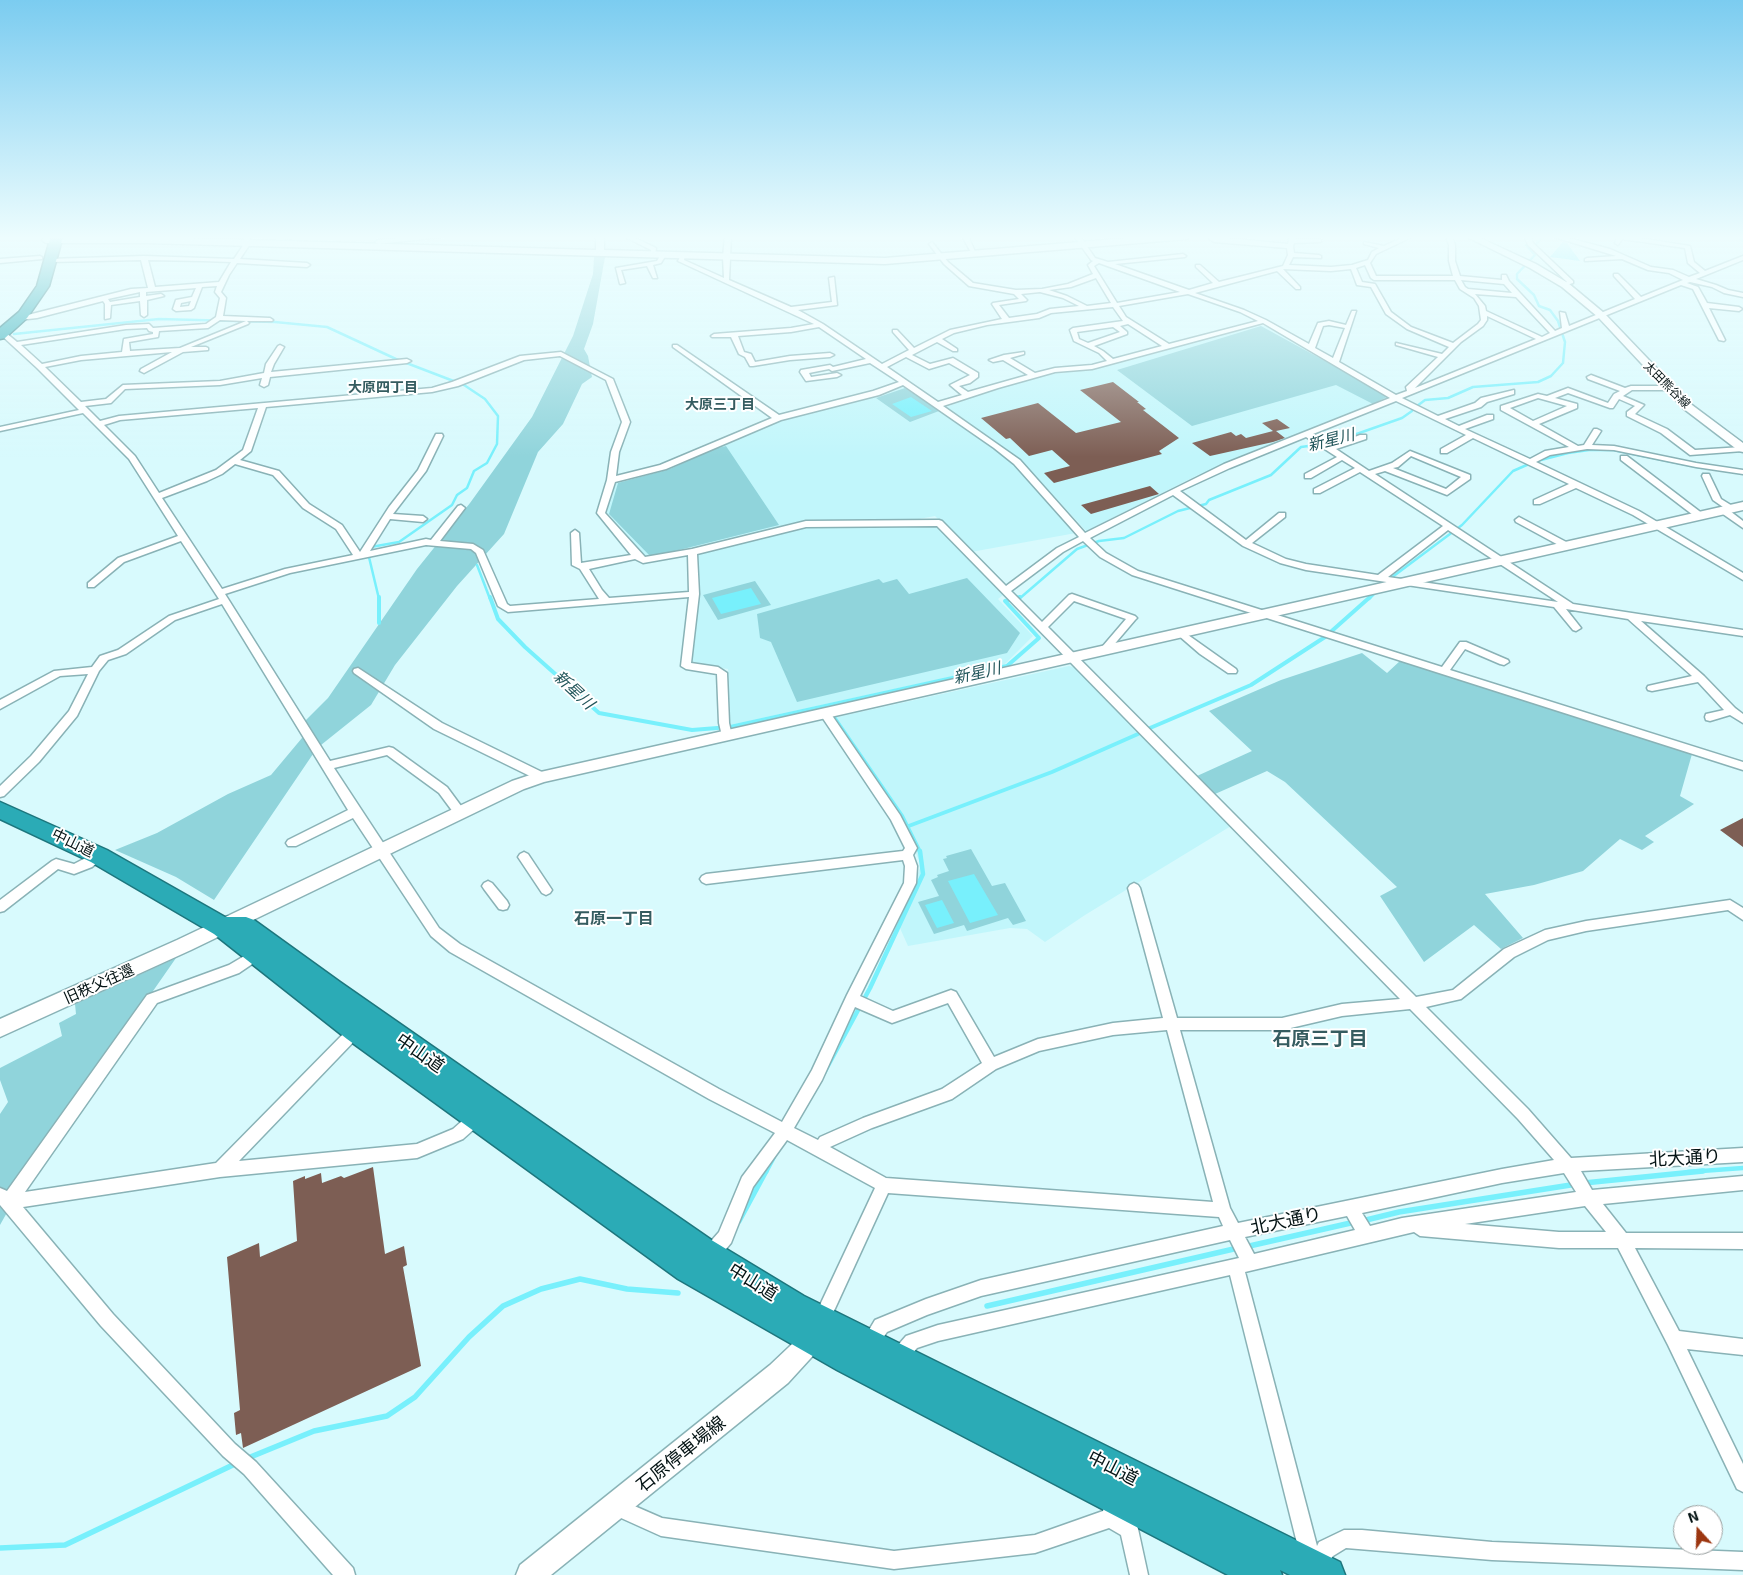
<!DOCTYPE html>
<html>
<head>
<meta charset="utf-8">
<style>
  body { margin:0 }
  #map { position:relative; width:1743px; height:1575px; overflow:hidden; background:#d8fafd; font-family:"Exo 2",sans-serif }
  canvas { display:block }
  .north { position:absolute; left:1673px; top:1505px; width:50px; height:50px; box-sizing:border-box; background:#fff; border:1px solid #9ba1a1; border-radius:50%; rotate:340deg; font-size:14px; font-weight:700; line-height:20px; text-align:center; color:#041314 }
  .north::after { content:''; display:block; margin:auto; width:18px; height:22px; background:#9c3610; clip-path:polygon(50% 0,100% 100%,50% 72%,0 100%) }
</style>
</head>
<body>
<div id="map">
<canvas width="1743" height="1575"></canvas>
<div class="north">N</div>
</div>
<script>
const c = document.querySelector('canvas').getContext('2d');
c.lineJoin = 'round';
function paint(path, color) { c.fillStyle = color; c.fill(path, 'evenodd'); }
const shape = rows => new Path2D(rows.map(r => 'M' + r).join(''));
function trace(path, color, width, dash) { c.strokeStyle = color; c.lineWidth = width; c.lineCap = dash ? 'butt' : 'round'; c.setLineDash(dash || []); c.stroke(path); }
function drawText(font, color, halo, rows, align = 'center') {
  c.font = font + ' "Exo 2","Noto Sans JP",sans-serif'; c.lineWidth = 4; c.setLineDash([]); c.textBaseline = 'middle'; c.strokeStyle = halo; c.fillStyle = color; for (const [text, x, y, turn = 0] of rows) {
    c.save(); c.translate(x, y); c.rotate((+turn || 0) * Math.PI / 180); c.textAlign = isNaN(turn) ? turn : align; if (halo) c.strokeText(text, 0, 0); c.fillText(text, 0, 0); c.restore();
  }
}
const built = shape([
  [1257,324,1268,327,1387,395,1388,399,1198,475,1086,531,1023,462,946,407,1002,387,1046,375,1132,360],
  [901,386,906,386,988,444,1015,465,1076,533,971,552,935,516,908,521,805,522,647,558,642,556,606,512,616,482,667,468,751,431,794,416],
  [936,525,1003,595,998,599,1033,636,1004,665,730,725,728,669,692,664,700,593,695,553,806,527],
  [1069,666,1076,668,1231,826,1085,915,1045,942,1027,929,1010,928,908,946,899,926,921,865,904,825,833,718]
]);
const green = shape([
  [594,257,605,257,593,324,584,349,588,356,592,377,582,384,563,424,538,452,504,534,457,586,395,665,371,705,321,745,305,721,328,698,417,569,470,503,532,417,573,336,593,274],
  [1261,326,1389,396,1373,404,1336,385,1192,426,1117,370],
  [905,388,939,411,910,422,876,398],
  [726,446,779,525,651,557,609,514,618,483,670,469,714,449],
  [967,578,1020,633,1007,653,797,702,771,642,760,638,757,614,879,579,883,583,897,579,909,594],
  [755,581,771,605,718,620,703,595],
  [1362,653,1387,673,1401,660,1692,754,1680,796,1694,804,1645,836,1654,842,1642,850,1620,839,1583,871,1534,885,1485,894,1523,938,1501,949,1474,925,1424,962,1380,896,1397,887,1285,782,1267,771,1215,794,1197,776,1252,751,1209,711,1281,680],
  [307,732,313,754,214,900,176,877,115,850,157,833,228,794,271,775],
  [971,849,992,886,1005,883,1026,921,1013,925,1008,918,967,931,964,925,934,934,918,902,939,896,931,880,938,877,937,875,949,871,943,859,947,858,946,856],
  [176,958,41,1152,0,1225,0,1114,8,1102,0,1080,0,1068,62,1036,59,1023,76,1014,75,1004]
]);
const water = shape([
  [1563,242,1567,243,1580,261,1550,257],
  [911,397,932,411,911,417,892,404],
  [751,588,761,604,721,614,712,598],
  [974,874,998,915,970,923,948,881],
  [942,900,954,923,937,928,925,905]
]);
const streamFar3 = shape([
  [1738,236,1743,241],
  [14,334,159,319,275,322,327,327,396,359,464,385,485,399,498,416,497,444,487,463,474,471,467,488,457,495,452,505,399,542,371,547,368,553,379,599],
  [1417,406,1425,400,1448,398,1473,387,1538,382,1551,376,1563,363,1565,342,1558,321,1550,310,1539,306,1534,295,1517,279,1517,274,1535,255,1526,245,1535,245,1543,236],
  [1537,461,1568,453,1589,450,1613,450,1702,468],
  [477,565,490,599],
  [1387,581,1462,525,1513,471,1529,464],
  [1019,599,1077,549,1099,541,1124,538,1178,511,1206,504,1209,500,1271,475,1301,447,1331,443,1402,418,1412,411],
  [1369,599,1377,591]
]);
const streamFar2 = shape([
  [490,597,498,619,525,647,599,713,692,730,730,727,1007,666,1039,638,1005,601,1020,597],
  [379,623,379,597],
  [831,713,902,816,920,852],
  [1150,728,1251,685,1325,637,1370,597],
  [906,827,1052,772,1138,734]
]);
const streamFar1 = shape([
  [824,1073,870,988,923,874,920,851],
  [766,1172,774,1157],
  [1688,1172,1743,1168]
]);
const stream = shape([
  [1584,1183,1703,1171],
  [739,1221,766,1171],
  [1362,1221,1399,1212,1577,1184],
  [1245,1247,1355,1222],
  [987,1306,1238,1248],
  [248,1458,314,1431,387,1416,415,1397,469,1337,503,1306,541,1289,580,1279,627,1289,678,1293],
  [0,1548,65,1545,237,1463]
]);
const building = shape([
  [1113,382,1139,402,1137,402,1146,409,1143,410,1179,438,1159,451,1162,454,1054,483,1044,473,1070,466,1052,450,1029,456,1010,438,1006,439,981,418,1038,403,1076,433,1121,422,1080,390],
  [1277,419,1290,428,1276,431,1285,438,1273,442,1210,456,1192,443,1231,432,1236,436,1241,434,1246,438,1273,431,1262,423],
  [1150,486,1159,494,1091,514,1081,505],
  [1743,818,1743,847,1720,830],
  [373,1167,385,1254,404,1246,407,1265,403,1267,421,1366,243,1448,241,1433,236,1435,234,1413,240,1410,227,1257,259,1243,260,1257,297,1241,293,1181,305,1176,305,1179,321,1173,322,1183,341,1176,344,1178]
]);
const street = shape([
  [244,236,250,236,250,244,240,259,307,263,310,265,307,267,237,263,229,275,221,292,226,298,223,316,270,318,273,320,272,321,247,321,249,323,248,324,191,347,206,347,208,348,208,350,183,352,144,373,140,371,141,369,172,352,81,360,45,367,81,402,106,399,123,385,220,381,264,373,266,364,278,346,280,345,284,347,274,364,271,372,407,359,411,361,407,363,270,377,268,385,264,387,260,385,262,378,220,385,125,389,111,403,85,406,100,421,119,416,432,388,452,382,520,356,561,352,613,379,630,422,619,452,616,476,660,465,772,418,673,347,673,345,677,345,779,415,873,391,899,382,870,363,832,371,829,369,809,373,811,377,837,373,841,375,837,377,806,381,800,372,801,370,830,365,833,367,866,359,819,327,791,332,738,336,744,352,751,354,755,362,790,356,830,353,834,355,830,357,790,360,753,366,750,366,745,357,739,354,731,337,712,337,711,336,714,334,791,328,814,324,678,261,681,255,685,255,684,260,724,278,723,257,725,236,731,236,729,280,791,307,832,302,829,278,834,277,837,305,798,310,823,324,882,364,909,350,893,332,893,330,897,330,914,348,950,330,1002,319,992,304,993,303,1019,299,1014,294,969,286,944,264,929,244,932,242,948,262,973,283,1016,290,1042,289,1068,284,1093,274,1088,265,1093,261,1091,260,1074,236,1080,236,1095,258,1108,262,1183,254,1186,256,1185,257,1115,264,1189,290,1213,283,1196,267,1196,265,1200,265,1219,282,1283,266,1288,255,1287,248,1214,242,1206,236,1288,244,1290,236,1296,236,1295,239,1319,239,1321,240,1321,242,1294,243,1293,246,1294,253,1319,255,1321,256,1321,258,1293,257,1289,265,1331,267,1352,265,1368,260,1372,252,1379,248,1364,244,1364,242,1384,246,1406,236,1414,236,1376,254,1370,263,1376,276,1453,276,1449,261,1449,245,1446,236,1452,236,1455,245,1455,261,1460,276,1502,280,1502,275,1506,275,1509,281,1555,331,1562,328,1560,312,1565,313,1569,326,1635,299,1614,276,1614,274,1618,274,1641,297,1683,280,1669,273,1648,270,1622,259,1585,261,1585,259,1587,258,1616,256,1551,236,1561,236,1610,249,1651,267,1673,270,1689,277,1700,273,1688,263,1685,248,1622,239,1618,245,1615,243,1617,237,1627,236,1690,246,1694,262,1705,271,1743,256,1743,260,1696,279,1716,285,1728,290,1743,293,1743,297,1724,293,1712,287,1690,282,1687,283,1698,287,1707,303,1739,307,1742,309,1739,311,1709,308,1725,340,1724,341,1719,340,1693,289,1681,285,1402,398,1438,416,1475,403,1481,398,1514,390,1514,394,1487,402,1481,407,1445,419,1459,426,1487,415,1493,415,1493,419,1465,429,1530,459,1545,451,1569,447,1501,410,1501,406,1538,394,1547,396,1568,388,1608,403,1614,394,1620,391,1588,379,1587,377,1591,375,1625,388,1631,386,1671,386,1671,390,1632,390,1623,396,1644,405,1635,414,1667,429,1695,450,1742,447,1743,451,1690,455,1661,433,1627,416,1627,412,1635,406,1619,399,1613,408,1610,408,1568,393,1555,398,1577,404,1577,408,1539,424,1578,446,1584,445,1594,429,1597,429,1601,431,1592,445,1614,446,1696,463,1743,470,1743,474,1696,467,1614,450,1587,449,1550,455,1536,462,1639,511,1743,573,1743,580,1633,515,1576,488,1540,504,1534,504,1534,500,1569,484,1473,438,1447,453,1441,453,1441,449,1466,435,1396,401,1313,434,1331,446,1360,435,1366,435,1366,439,1336,449,1369,471,1392,463,1410,451,1470,475,1470,479,1447,495,1385,471,1375,474,1573,604,1743,630,1743,636,1641,621,1704,676,1735,708,1743,714,1743,723,1730,715,1710,721,1706,720,1705,717,1706,714,1724,710,1698,682,1652,691,1648,690,1647,688,1648,686,1692,676,1628,619,1566,609,1581,628,1576,631,1573,630,1554,607,1306,570,1280,563,1243,546,1173,495,1090,538,1106,553,1138,571,1442,667,1460,642,1466,642,1508,660,1509,662,1504,665,1500,664,1465,649,1450,670,1743,762,1743,770,1132,575,1100,557,1083,541,1063,552,1011,591,1042,622,1069,595,1072,594,1135,616,1137,618,1135,620,1112,647,1114,650,1113,652,1109,653,1105,652,1102,647,1126,619,1074,601,1048,627,1416,997,1453,990,1504,949,1545,930,1586,921,1730,900,1743,908,1743,920,1728,910,1586,931,1548,940,1514,957,1461,999,1426,1007,1528,1109,1571,1158,1743,1148,1743,1162,1581,1171,1592,1190,1743,1176,1743,1190,1603,1204,1626,1233,1743,1233,1743,1249,1635,1248,1679,1331,1743,1339,1743,1355,1687,1349,1743,1464,1743,1492,1737,1489,1668,1345,1618,1248,1559,1248,1420,1236,1414,1232,1245,1272,1317,1546,1319,1542,1344,1530,1362,1530,1492,1542,1743,1552,1743,1570,1492,1560,1346,1548,1333,1556,1322,1570,1323,1575,1305,1575,1230,1275,938,1341,917,1348,904,1364,898,1366,892,1364,890,1358,892,1352,906,1336,938,1325,1239,1258,1230,1240,981,1296,927,1315,887,1332,874,1351,868,1353,862,1351,860,1345,875,1320,926,1299,981,1280,1223,1226,1219,1217,888,1193,827,1326,821,1328,815,1326,813,1320,875,1188,787,1140,753,1187,731,1243,716,1261,710,1263,704,1261,702,1255,704,1249,719,1232,742,1177,775,1133,709,1099,450,952,431,936,353,818,296,846,288,846,286,843,288,840,348,810,222,604,175,620,126,654,108,660,99,671,77,716,39,762,4,796,0,797,0,786,31,756,69,711,88,674,60,676,0,709,0,700,54,671,92,667,100,656,118,650,169,616,219,599,181,541,124,562,94,587,88,587,88,583,118,558,178,536,129,459,83,413,0,431,0,427,79,410,37,368,0,334,0,328,17,342,126,325,149,324,153,328,206,324,216,317,220,298,215,292,217,286,202,287,194,308,191,310,176,311,173,309,176,300,192,297,196,288,146,292,146,296,161,294,164,296,147,300,147,315,144,317,141,315,140,301,111,305,110,318,105,319,105,304,103,301,37,318,19,320,16,318,131,289,148,288,141,260,50,262,47,260,48,259,144,256,234,259,244,244,244,236],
  [148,260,203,261,231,262,219,282,155,287,148,260],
  [1099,263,1180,292,1117,303,1094,266,1099,263],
  [1365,265,1371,278,1374,280,1455,280,1460,289,1474,298,1479,306,1481,320,1478,324,1453,343,1411,327,1391,312,1375,284,1362,282,1356,268,1365,265],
  [1283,269,1331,271,1351,269,1357,285,1371,287,1386,314,1407,329,1449,347,1442,354,1396,343,1396,345,1438,357,1406,387,1407,391,1396,395,1339,362,1356,311,1352,311,1346,325,1329,321,1318,323,1309,344,1266,320,1244,310,1195,293,1277,271,1296,289,1300,289,1300,287,1283,269],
  [1096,278,1111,303,1087,306,1067,296,1049,290,1071,287,1096,278],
  [1461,280,1504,284,1512,293,1468,289,1465,287,1461,280],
  [140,292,140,297,110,302,108,299,140,292],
  [1040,292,1063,298,1079,306,1050,309,1037,314,1009,318,999,305,1026,301,1027,300,1021,294,1040,292],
  [1188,294,1240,312,1258,321,1169,344,1126,317,1119,306,1188,294],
  [1475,294,1516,297,1550,333,1542,337,1486,311,1485,306,1475,294],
  [191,301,189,306,180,307,181,303,191,301],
  [1113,307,1123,321,1073,328,1070,330,1074,341,1099,353,1107,361,1092,365,1055,368,1035,373,1010,358,1024,354,1024,352,1004,355,989,360,993,362,1003,360,1028,375,968,392,959,386,970,383,978,377,978,373,953,358,930,364,912,355,937,342,953,351,957,351,957,349,942,339,954,333,987,325,1039,318,1051,313,1113,307],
  [1487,316,1536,339,1415,388,1461,342,1483,326,1487,320,1487,316],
  [220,320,246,321,180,348,130,351,129,342,158,337,159,331,208,328,220,320],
  [1263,323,1390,398,1224,464,1085,533,1020,460,943,406,998,388,1055,372,1092,369,1263,323],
  [1128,324,1162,346,1113,359,1103,351,1094,346,1127,334,1127,332,1120,326,1128,324],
  [1329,325,1345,328,1333,358,1315,348,1323,326,1329,325],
  [1113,327,1120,332,1088,343,1079,339,1077,332,1113,327],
  [147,328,149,331,153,332,153,334,124,339,122,352,81,356,42,364,21,345,126,329,147,328],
  [560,356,606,380,622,422,611,452,607,480,597,513,631,555,581,563,579,533,575,530,571,533,572,565,580,569,599,599,510,606,507,604,483,550,473,544,440,541,465,508,461,505,458,506,431,540,426,539,370,551,390,519,423,522,427,519,423,516,393,514,426,471,443,436,442,434,436,434,418,470,389,507,360,552,342,525,309,504,279,471,240,460,251,451,266,407,432,392,458,386,524,360,560,356],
  [906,357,929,369,949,363,970,375,950,385,962,395,938,402,887,367,906,357],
  [903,385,994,448,1014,464,1079,537,1057,548,1006,586,942,521,939,520,806,521,692,549,645,557,605,513,615,482,666,469,781,420,879,395,903,385],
  [1538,398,1567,406,1533,421,1510,408,1538,398],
  [258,408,243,450,216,470,159,493,135,456,104,425,120,420,258,408],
  [1306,437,1337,457,1305,474,1305,478,1311,478,1342,460,1355,468,1314,489,1314,493,1320,493,1360,472,1443,526,1378,575,1306,564,1286,559,1252,543,1285,517,1285,513,1279,513,1246,540,1180,491,1230,468,1306,437],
  [1411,456,1461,477,1446,489,1393,468,1398,467,1411,456],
  [235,464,273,475,303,508,336,529,353,555,285,569,222,589,162,498,207,481,222,474,235,464],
  [937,526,1400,999,1342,1004,1282,1018,1177,1018,1140,888,1138,885,1134,883,1130,885,1128,888,1163,1018,1113,1023,1038,1039,994,1057,956,992,951,990,893,1011,860,996,916,883,917,866,913,855,917,848,900,815,829,711,825,710,820,714,891,820,905,848,903,851,706,874,702,876,700,879,702,882,706,884,903,860,905,866,904,883,847,995,812,1070,782,1122,719,1089,460,944,439,928,334,768,387,755,439,793,456,816,464,816,466,813,464,810,447,787,393,748,389,747,330,761,225,594,290,573,426,545,471,549,476,553,498,606,508,612,689,597,681,666,686,669,717,674,719,723,722,736,727,740,732,736,729,723,727,673,718,667,691,663,699,594,697,554,806,527,937,526],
  [1448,530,1558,602,1388,577,1448,530],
  [688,555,689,592,609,598,602,590,589,569,635,559,643,563,688,555],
  [948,1003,982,1063,942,1089,863,1118,820,1137,818,1140,794,1128,822,1080,855,1007,892,1023,948,1003],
  [1410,1009,1518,1119,1554,1160,1502,1169,1238,1223,1230,1208,1180,1030,1282,1030,1342,1016,1410,1009],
  [1167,1030,1213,1202,886,1178,830,1147,872,1128,952,1099,996,1069,1039,1051,1113,1035,1167,1030],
  [1564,1173,1576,1192,1402,1218,1370,1226,1362,1213,1502,1183,1564,1173],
  [1585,1206,1606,1232,1559,1232,1465,1224,1585,1206],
  [1347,1216,1355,1230,1254,1254,1245,1237,1347,1216],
  [424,236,450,236,378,244,375,242,378,240,424,236],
  [623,236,631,236,656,248,655,255,650,256,651,250,623,236],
  [962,236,968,236,977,256,973,256,962,236],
  [1524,236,1530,236,1533,243,1573,281,1573,283,1563,286,1563,284,1567,282,1528,245,1524,236],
  [661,254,666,255,661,263,653,265,657,278,653,278,647,266,621,270,625,283,620,284,616,268,657,261,661,254],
  [40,256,42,257,42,259,0,263,0,259,40,256],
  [1621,456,1627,456,1703,514,1703,518,1697,518,1621,460,1621,456],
  [1703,474,1709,474,1721,499,1734,507,1734,511,1730,511,1743,521,1743,528,1720,512,1719,510,1723,507,1713,500,1702,476,1703,474],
  [1519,517,1570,544,1571,546,1570,548,1564,548,1516,522,1515,520,1519,517],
  [1181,630,1236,669,1237,671,1236,673,1228,673,1200,654,1178,635,1176,633,1181,630],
  [358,668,442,723,546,774,548,777,546,780,538,780,434,729,354,673,353,671,354,669,358,668],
  [99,851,103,853,105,856,92,867,74,874,58,869,4,911,0,912,0,900,52,861,56,859,74,864,99,851],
  [524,852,528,854,552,890,550,893,546,895,542,893,518,857,520,854,524,852],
  [488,881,492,883,507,901,509,905,507,909,503,910,499,909,484,889,482,886,484,883,488,881],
  [256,949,261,950,262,954,261,958,239,973,157,1003,25,1192,216,1163,353,1024,358,1022,363,1024,365,1028,363,1032,239,1161,417,1144,453,1129,471,1113,476,1111,481,1113,483,1118,481,1123,463,1139,417,1158,220,1177,23,1207,113,1314,235,1444,256,1462,353,1568,355,1575,333,1575,244,1474,223,1456,101,1326,0,1205,0,1188,7,1191,147,995,229,965,256,949],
  [1115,1490,1121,1493,1124,1499,1120,1514,1136,1522,1138,1529,1148,1575,1130,1575,1121,1535,1109,1528,1035,1553,894,1569,661,1536,610,1513,607,1507,610,1501,616,1498,662,1518,894,1551,1035,1535,1103,1511,1109,1493,1115,1490]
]);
const secondary = shape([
  [596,236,604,236,604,250,885,258,1153,236,1191,236,1187,239,885,264,147,243,46,243,42,240,46,237,147,237,596,250,596,236],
  [1465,236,1476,236,1536,264,1568,283,1604,313,1692,405,1743,443,1743,452,1739,451,1684,409,1598,317,1562,287,1530,268,1465,236],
  [1743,502,1743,510,544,782,524,789,191,950,0,1037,0,1019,177,940,512,781,536,773,1743,502],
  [815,1321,823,1325,827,1333,820,1348,788,1383,551,1575,516,1575,520,1565,770,1365,789,1347,804,1332,807,1325,815,1321]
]);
const highway = shape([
  [51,236,63,236,49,286,27,318,5,338,0,339,0,328,19,312,37,286,51,236],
  [0,802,107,850,225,917,246,917,254,920,340,982,613,1172,713,1241,804,1296,1340,1562,1345,1575,1290,1575,1280,1570,1282,1575,1228,1575,837,1370,678,1279,347,1039,214,934,91,862,0,819,0,802]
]);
const farStreetnames = [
  ["太田熊谷線",1667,385,45]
];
const farNeighbourhoodnames = [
  ["大原四丁目",383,387],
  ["大原三丁目",720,404]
];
const streetNames = [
  ["中山道",73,843,26],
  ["旧秩父往還",99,984,-24]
];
const waterNames = [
  ["新星川",1331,440,-14],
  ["新星川",977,673,-13],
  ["新星川",574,690,43]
];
const neighbourhoodNames = [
  ["石原一丁目",614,919]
];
const nearStreetnames = [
  ["中山道",420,1053,35],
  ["北大通り",1685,1158,-3],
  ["北大通り",1286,1221,-12],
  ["中山道",753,1282,32],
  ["石原停車場線",681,1454,-39],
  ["中山道",1113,1468,27]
];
const nearNeighbourhoodnames = [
  ["石原三丁目",1320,1039]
];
paint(built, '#c1f6fb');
paint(green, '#90d4db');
paint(water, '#78f0fc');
trace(streamFar3, '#78f0fc', 2.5);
trace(streamFar2, '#78f0fc', 4);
trace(streamFar1, '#78f0fc', 4.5);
trace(stream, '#78f0fc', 5.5);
paint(building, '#7d5e54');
trace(street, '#89b2b6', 3);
trace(secondary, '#89b2b6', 3);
trace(highway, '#1d767d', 3);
paint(street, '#fff');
paint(secondary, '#fff');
paint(highway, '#2babb6');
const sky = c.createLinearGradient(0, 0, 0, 457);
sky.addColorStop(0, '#7bccf0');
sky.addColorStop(0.52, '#edfdfe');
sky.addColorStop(1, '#edfdfe00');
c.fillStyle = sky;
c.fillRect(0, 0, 1743, 457);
drawText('12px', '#041314', '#fff', farStreetnames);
drawText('bold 14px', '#355c60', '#fff', farNeighbourhoodnames);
drawText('15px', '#041314', '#fff', streetNames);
drawText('italic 16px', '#21555a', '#fff', waterNames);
drawText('bold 16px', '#355c60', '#fff', neighbourhoodNames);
drawText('18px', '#041314', '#fff', nearStreetnames);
drawText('bold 19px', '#355c60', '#fff', nearNeighbourhoodnames);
</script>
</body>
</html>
